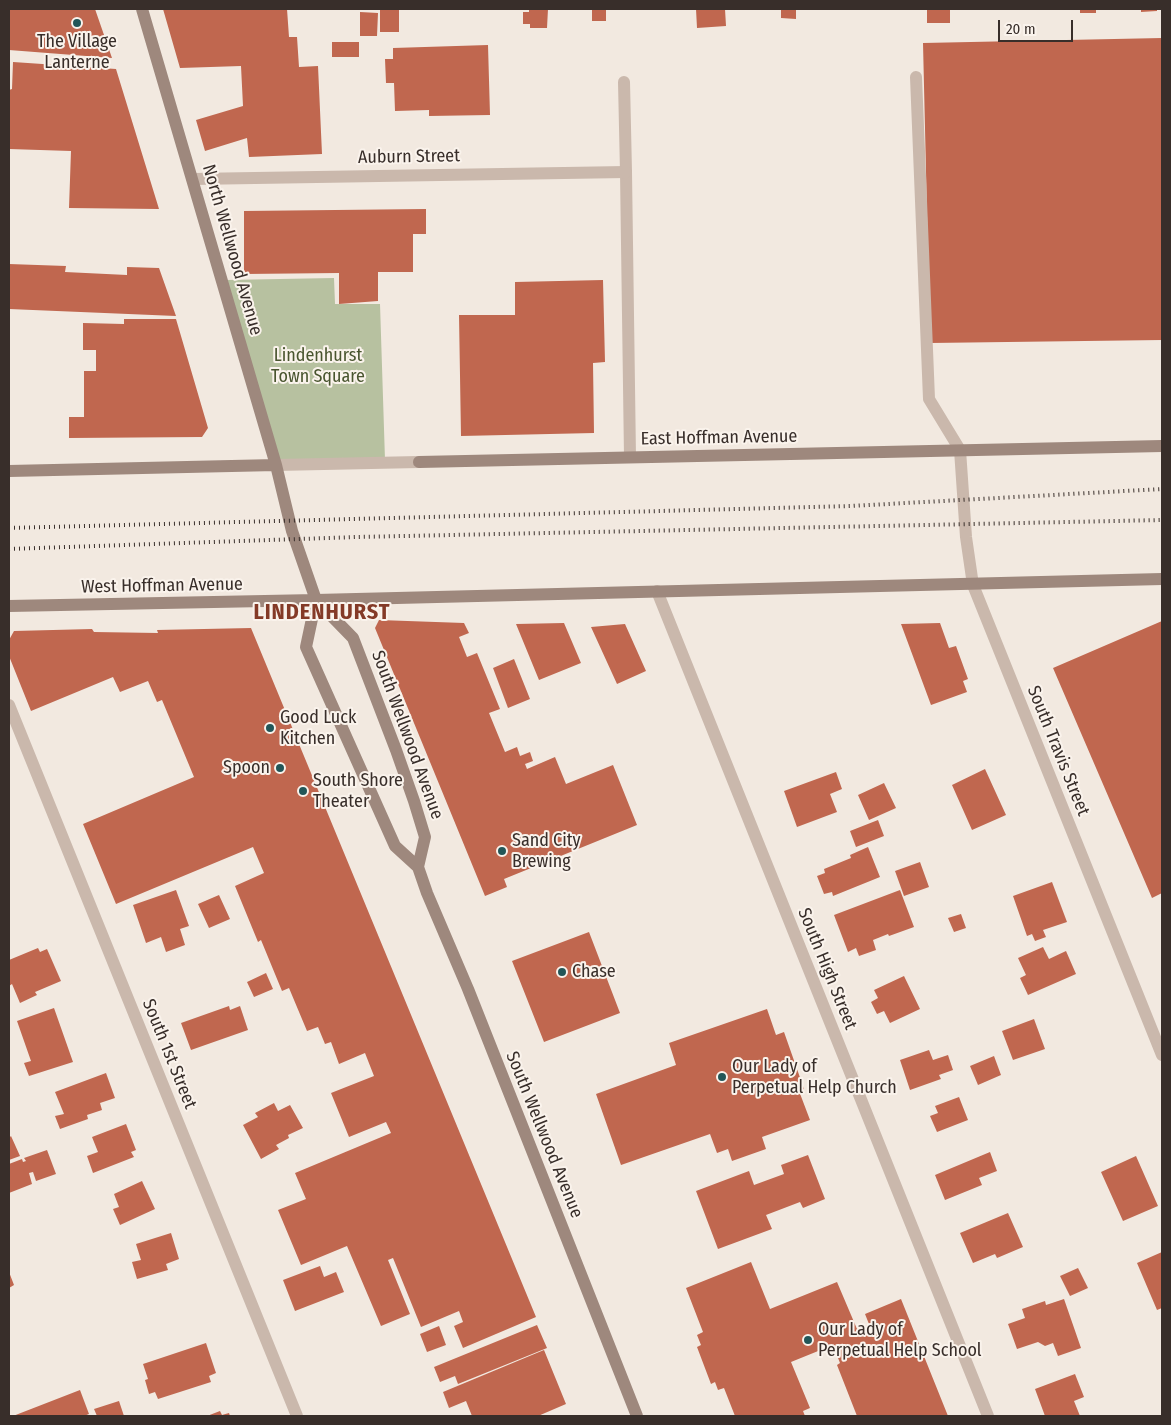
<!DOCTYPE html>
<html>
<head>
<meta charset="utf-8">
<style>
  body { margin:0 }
  #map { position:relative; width:1171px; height:1425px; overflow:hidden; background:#f2e9e0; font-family:"Fira Sans Condensed",sans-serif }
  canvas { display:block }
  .frame { position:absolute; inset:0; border:10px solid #382e2a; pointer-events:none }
  .scale { position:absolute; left:998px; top:20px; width:75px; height:22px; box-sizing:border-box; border:2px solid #382e2a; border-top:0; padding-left:6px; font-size:15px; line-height:18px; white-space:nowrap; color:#382e2a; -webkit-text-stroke:4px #faf3ec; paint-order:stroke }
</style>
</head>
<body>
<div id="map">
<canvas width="1171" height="1425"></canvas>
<div class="frame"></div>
<div class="scale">20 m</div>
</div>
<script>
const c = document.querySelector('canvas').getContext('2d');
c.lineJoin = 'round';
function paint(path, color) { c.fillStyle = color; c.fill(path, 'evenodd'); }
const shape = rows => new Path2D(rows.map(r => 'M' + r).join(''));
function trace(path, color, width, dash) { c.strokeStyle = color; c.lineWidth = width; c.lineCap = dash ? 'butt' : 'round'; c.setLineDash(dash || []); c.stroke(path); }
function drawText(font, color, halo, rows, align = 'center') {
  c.font = font + ' "Fira Sans Condensed",sans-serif'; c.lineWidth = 4; c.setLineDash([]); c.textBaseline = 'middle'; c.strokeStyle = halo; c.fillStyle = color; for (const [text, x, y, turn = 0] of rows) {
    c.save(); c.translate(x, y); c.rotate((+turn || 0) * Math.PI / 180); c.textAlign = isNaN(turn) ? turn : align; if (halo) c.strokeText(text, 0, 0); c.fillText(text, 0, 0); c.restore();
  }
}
const green = shape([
  [334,278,335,304,380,304,385,460,279,463,226,280]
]);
const building = shape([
  [9,9,95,9,112,58,9,50],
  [163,9,287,9,289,37,297,37,299,67,318,66,322,154,249,157,247,138,205,151,196,120,243,106,241,66,180,68],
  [380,9,399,9,399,32,380,32],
  [529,9,548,9,547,28,530,28,530,24,523,24,523,12,529,12],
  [592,9,606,9,606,21,592,21],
  [696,9,725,9,726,26,697,28],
  [781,9,796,9,796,19,781,18],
  [927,9,950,9,950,23,927,23],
  [1080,9,1096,9,1096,13,1080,13],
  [1141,9,1157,9,1157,11,1141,12],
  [360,12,378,13,377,36,360,36],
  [1162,38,1162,340,930,343,923,43],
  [332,42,359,42,359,57,332,57],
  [488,45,490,115,429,116,429,110,395,111,394,83,386,83,385,59,393,59,393,48],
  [13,62,116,69,159,209,69,208,71,151,9,149,9,90,12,89],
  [426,209,426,234,413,234,413,272,378,272,378,301,339,304,339,273,244,274,244,211],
  [9,264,66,266,65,272,127,275,127,267,159,268,176,316,9,309],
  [603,280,605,362,593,363,594,433,461,436,459,315,515,315,515,282],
  [124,319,176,319,208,428,202,437,69,438,69,417,84,417,84,371,96,371,96,350,83,350,83,323,124,324],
  [379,620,464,623,469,633,459,637,467,657,477,653,500,709,489,713,505,752,517,747,520,756,530,752,533,761,525,764,527,769,555,757,566,784,613,765,637,825,504,879,507,887,485,896,375,628],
  [1162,621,1162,893,1152,898,1053,668],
  [564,623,581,663,539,680,516,624],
  [940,623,949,648,956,646,968,679,963,681,967,692,931,705,901,624],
  [625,624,646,671,617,684,591,627],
  [251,628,536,1317,463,1348,454,1326,463,1322,459,1311,421,1327,393,1258,388,1260,410,1314,381,1326,347,1246,301,1265,278,1210,306,1199,295,1173,391,1133,386,1122,349,1137,331,1093,374,1076,365,1053,339,1064,331,1042,325,1044,318,1027,307,1031,289,988,282,991,261,940,258,942,235,886,264,873,253,847,116,904,83,824,194,777,162,700,157,702,148,681,120,692,113,677,31,711,9,656,9,640,14,631,92,629,94,632,158,633,157,630],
  [514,659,530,699,508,708,493,668],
  [985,769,1006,815,972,830,952,785],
  [836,772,842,789,830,794,837,812,797,827,784,791],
  [884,783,896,808,869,820,858,795],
  [878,820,884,836,856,847,850,831],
  [868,847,880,877,833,896,832,892,824,894,817,876,825,873,824,869,851,858,850,855],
  [920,862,929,887,904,896,895,871],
  [1052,882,1067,922,1043,930,1046,937,1035,941,1032,934,1027,936,1013,896],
  [176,890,189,926,180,929,185,945,166,952,161,937,146,943,133,905],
  [900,890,914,927,889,936,888,934,873,940,876,950,859,956,856,948,848,952,834,915],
  [219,895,230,919,209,928,198,904],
  [961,914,966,928,954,932,948,918],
  [589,932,620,1013,544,1042,512,961],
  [1043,947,1049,959,1066,951,1076,974,1028,995,1020,978,1026,975,1018,958],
  [38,948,40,952,47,949,61,981,35,992,37,995,20,1003,12,984,9,986,9,960],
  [266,973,273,989,254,997,247,982],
  [904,976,920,1009,890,1023,884,1011,877,1014,871,1002,878,998,874,990],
  [229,1006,230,1010,240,1006,248,1030,191,1050,181,1023],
  [54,1008,73,1062,29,1076,24,1063,31,1061,17,1021],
  [767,1009,776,1035,784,1032,804,1089,799,1091,810,1120,762,1137,766,1149,732,1161,728,1149,717,1153,710,1134,621,1165,596,1094,676,1065,669,1043],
  [1034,1019,1045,1049,1013,1060,1002,1031],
  [929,1050,933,1060,948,1055,953,1070,939,1075,941,1079,910,1090,900,1060],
  [994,1056,1001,1075,978,1085,970,1066],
  [106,1073,115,1098,100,1103,102,1110,87,1115,88,1119,60,1129,55,1116,64,1114,55,1092],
  [959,1097,968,1120,937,1132,930,1116,938,1113,935,1106],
  [274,1103,278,1111,290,1105,303,1128,288,1135,289,1138,276,1145,279,1149,261,1159,243,1125,258,1117,255,1113],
  [126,1124,136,1150,131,1152,134,1157,93,1173,87,1156,98,1152,92,1137],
  [11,1136,20,1156,9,1160,9,1138],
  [47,1150,56,1174,36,1181,33,1172,29,1173,32,1184,9,1193,9,1164,22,1159,23,1162,26,1161,24,1158],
  [990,1152,997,1171,979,1178,982,1185,945,1200,935,1175],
  [808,1155,825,1199,803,1208,800,1202,766,1215,772,1229,718,1249,696,1191,749,1171,754,1185,784,1174,781,1165],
  [1136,1156,1158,1206,1123,1221,1101,1172],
  [142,1181,155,1209,120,1225,113,1209,119,1207,114,1194],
  [1008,1213,1023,1247,997,1258,995,1254,973,1263,960,1233],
  [171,1233,179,1259,166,1264,168,1270,137,1279,132,1262,141,1260,136,1244],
  [1162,1252,1162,1308,1157,1310,1137,1263],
  [751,1262,770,1309,837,1282,857,1329,869,1324,865,1314,901,1299,948,1416,857,1416,837,1365,840,1363,833,1345,791,1362,810,1408,803,1411,805,1416,735,1416,724,1388,718,1390,715,1382,711,1384,697,1347,701,1345,697,1335,703,1332,686,1288],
  [320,1266,324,1277,336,1272,344,1292,295,1311,283,1280],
  [1078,1268,1088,1288,1070,1296,1060,1276],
  [9,1272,14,1285,9,1288],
  [1064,1299,1081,1348,1058,1356,1053,1343,1045,1346,1038,1342,1017,1349,1008,1324,1025,1318,1022,1309,1045,1301,1046,1305],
  [537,1325,547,1348,458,1384,455,1376,440,1382,434,1367],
  [439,1326,446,1345,427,1352,420,1334],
  [206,1343,216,1373,209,1376,211,1382,158,1399,155,1392,149,1394,145,1380,148,1379,143,1364],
  [544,1350,566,1404,538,1416,472,1416,466,1401,449,1408,443,1392],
  [1075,1374,1084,1397,1074,1401,1080,1416,1045,1416,1035,1389],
  [80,1390,89,1414,84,1416,13,1416],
  [119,1401,124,1416,97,1416,94,1409],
  [220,1411,222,1415,229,1413,230,1416,207,1416]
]);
const lane = shape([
  [916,77,929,399,960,450],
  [624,82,626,172,630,457]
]);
const street = shape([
  [193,179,626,172],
  [960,450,966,537,973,585,1162,1055],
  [276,465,419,462],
  [657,591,988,1416],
  [9,705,297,1416]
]);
const secondary = shape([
  [142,9,276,465,292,531,316,600,353,638,396,750,414,801,425,837,418,867],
  [419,462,1162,446],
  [9,471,276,465],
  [316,600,306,647,395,846,418,867,427,893,468,989,637,1416],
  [9,606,316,600,1162,579]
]);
const rail = shape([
  [9,528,851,506,1162,489],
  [9,549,357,537,1162,520]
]);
const markers = [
  [77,23,5,"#225658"],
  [270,728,5,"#225658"],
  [280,768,5,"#225658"],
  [303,791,5,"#225658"],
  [502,851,5,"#225658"],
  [562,972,5,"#225658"],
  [722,1077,5,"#225658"],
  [808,1340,5,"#225658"]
];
const poiNames = [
  ["The Village",77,42,"center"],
  ["Lanterne",77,63,"center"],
  ["Good Luck",280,718],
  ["Kitchen",280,739],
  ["Spoon",270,768,"right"],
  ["South Shore",313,781],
  ["Theater",313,802],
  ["Sand City",512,841],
  ["Brewing",512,862],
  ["Chase",572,972],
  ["Our Lady of",732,1067],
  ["Perpetual Help Church",732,1088],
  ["Our Lady of",818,1330],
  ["Perpetual Help School",818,1351]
];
const streetNames = [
  ["Auburn Street",409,157,-1],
  ["North Wellwood Avenue",232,250,74],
  ["East Hoffman Avenue",719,438,-1],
  ["West Hoffman Avenue",162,586,-1],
  ["South Wellwood Avenue",407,735,70],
  ["South Travis Street",1058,751,68],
  ["South High Street",827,969,68],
  ["South 1st Street",169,1054,68],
  ["South Wellwood Avenue",544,1135,68]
];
const parkNames = [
  ["Lindenhurst",318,356],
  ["Town Square",318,377]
];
const districtNames = [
  ["LINDENHURST",322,613]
];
paint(green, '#b7c1a0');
paint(building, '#c0674f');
trace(lane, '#cab8ac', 12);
trace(street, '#cab8ac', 12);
trace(secondary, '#9e887d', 12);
trace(rail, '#382e2a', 4, [1, 4]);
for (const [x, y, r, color] of markers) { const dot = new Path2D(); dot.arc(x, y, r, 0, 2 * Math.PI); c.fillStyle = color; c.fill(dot); trace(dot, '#faf3ec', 2); }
drawText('18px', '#382e2a', '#faf3ec', poiNames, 'left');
drawText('18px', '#382e2a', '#faf3ec', streetNames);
drawText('18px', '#49552f', '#faf3ec', parkNames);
c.letterSpacing = '1px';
drawText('bold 22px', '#843a27', '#faf3ec', districtNames);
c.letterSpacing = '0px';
</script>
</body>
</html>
